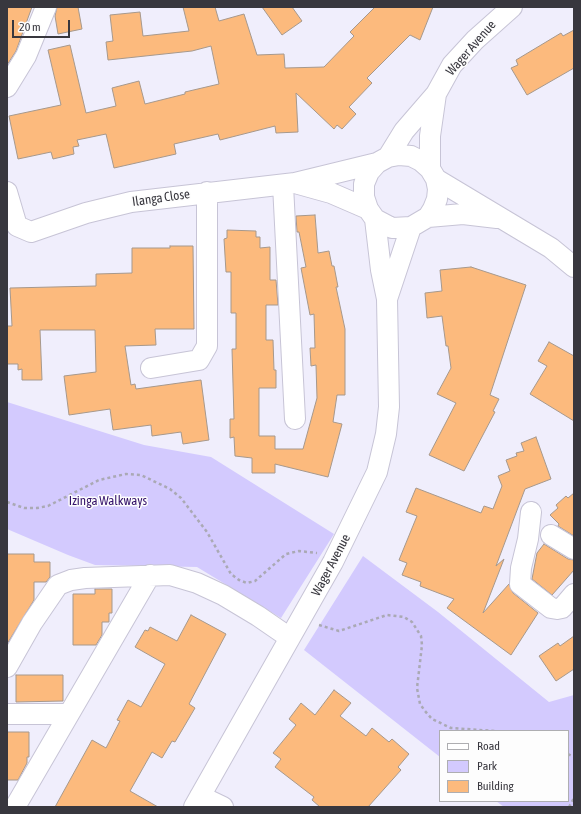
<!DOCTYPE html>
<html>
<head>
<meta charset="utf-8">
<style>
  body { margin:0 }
  #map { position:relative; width:581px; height:814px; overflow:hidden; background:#f0eefc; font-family:"Asap Condensed",sans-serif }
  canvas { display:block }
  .frame { position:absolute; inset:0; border:8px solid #38373e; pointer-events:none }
  .legend { position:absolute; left:439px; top:730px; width:130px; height:72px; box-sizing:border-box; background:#fdfdfd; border:1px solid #aeaeb1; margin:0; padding:5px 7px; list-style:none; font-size:12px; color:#38373e }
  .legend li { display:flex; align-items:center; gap:8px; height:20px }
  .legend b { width:20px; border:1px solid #aeaeb1 }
  .scale { position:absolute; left:12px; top:20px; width:58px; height:18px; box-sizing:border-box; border:2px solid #38373e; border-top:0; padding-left:5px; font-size:12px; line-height:14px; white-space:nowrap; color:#38373e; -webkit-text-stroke:3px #fdfdfd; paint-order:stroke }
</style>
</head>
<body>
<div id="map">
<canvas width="581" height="814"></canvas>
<div class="frame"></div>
<ul class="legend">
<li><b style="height:5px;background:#fff"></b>Road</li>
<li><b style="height:11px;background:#d3cafe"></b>Park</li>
<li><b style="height:11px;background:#fcba7d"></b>Building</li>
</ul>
<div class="scale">20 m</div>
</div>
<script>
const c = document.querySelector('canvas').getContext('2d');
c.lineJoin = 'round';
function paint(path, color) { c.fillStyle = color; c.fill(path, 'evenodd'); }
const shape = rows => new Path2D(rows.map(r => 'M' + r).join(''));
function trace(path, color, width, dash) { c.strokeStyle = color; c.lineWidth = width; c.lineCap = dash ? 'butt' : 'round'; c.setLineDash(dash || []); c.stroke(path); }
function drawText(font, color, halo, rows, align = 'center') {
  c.font = font + ' "Asap Condensed",sans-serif'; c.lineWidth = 3; c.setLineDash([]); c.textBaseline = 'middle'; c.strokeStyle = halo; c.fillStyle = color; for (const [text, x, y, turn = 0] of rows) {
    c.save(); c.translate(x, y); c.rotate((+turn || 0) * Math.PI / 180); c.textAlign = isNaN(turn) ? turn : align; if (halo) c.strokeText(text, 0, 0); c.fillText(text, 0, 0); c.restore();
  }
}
const green = shape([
  [7,402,144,445,211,457,334,534,281,618,197,567,95,565,68,555,7,529],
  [363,556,438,612,549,702,574,695,574,807,504,807,496,801,568,801,568,731,440,731,440,757,304,650]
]);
const building = shape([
  [7,7,32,7,16,51,7,65,7,7],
  [57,7,78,7,82,29,58,34,55,16,57,7],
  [183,7,215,7,219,21,244,14,257,55,284,54,285,68,324,67,354,36,350,32,375,7,433,7,420,40,410,35,367,78,372,83,349,107,356,114,342,129,337,125,334,129,296,93,298,132,276,133,275,126,220,140,218,134,174,144,176,154,114,168,106,134,77,140,79,146,73,147,74,154,53,159,51,152,18,159,9,116,61,105,48,50,70,45,86,113,116,106,112,88,139,81,145,104,185,94,185,92,219,84,211,46,192,51,108,60,106,42,113,41,110,15,140,12,143,36,189,31,183,7],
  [262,7,292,7,302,21,282,35,262,7],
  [574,30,574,68,527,95,511,68,518,65,516,60,561,33,563,36,574,30],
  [315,215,318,253,329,251,332,266,334,266,338,287,336,287,345,329,345,395,337,395,333,422,342,424,328,477,275,464,275,473,252,473,252,458,235,456,234,437,230,438,230,419,234,419,232,349,236,349,236,313,231,313,231,272,226,272,224,239,227,238,227,230,256,231,256,237,260,237,260,248,270,247,270,280,276,280,278,305,266,305,266,340,273,340,274,370,276,370,276,388,259,388,259,436,275,436,275,449,303,449,317,398,316,365,311,366,310,348,315,348,314,314,310,315,301,268,306,267,299,232,297,232,296,216,315,215],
  [170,246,193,246,194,329,155,329,156,345,125,346,131,385,135,384,136,389,201,380,209,440,183,444,181,432,152,436,151,425,113,430,110,409,69,415,64,376,96,372,95,330,40,330,42,380,22,380,22,369,18,370,18,364,7,364,7,326,12,326,10,288,96,286,96,274,132,273,132,248,170,248,170,246],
  [471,267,526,285,490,395,499,399,493,411,495,412,464,471,429,455,456,403,437,394,451,368,448,346,446,346,442,316,427,318,425,293,442,291,440,270,471,267],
  [549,342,574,356,574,421,530,394,547,366,538,361,549,342],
  [536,437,551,479,525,489,496,566,504,559,483,613,509,584,513,593,538,613,511,655,447,608,454,599,420,586,421,582,402,575,407,563,399,560,417,516,406,512,416,488,481,513,484,506,493,509,502,486,498,476,510,471,506,460,517,456,516,453,524,451,521,443,536,437],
  [574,493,574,536,558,526,559,524,550,515,558,508,556,505,566,496,568,498,574,493],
  [544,544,568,559,574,560,574,570,552,595,532,579,537,553,544,544],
  [7,554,34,554,34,562,50,562,50,577,46,582,34,582,34,600,7,644,7,554],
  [95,589,112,589,112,613,109,613,109,622,102,622,102,635,96,645,73,645,73,594,95,594,95,589],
  [191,615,226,634,189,704,195,708,175,742,172,741,162,758,152,752,130,791,158,807,55,807,92,740,106,748,120,721,117,720,128,700,141,707,165,664,135,647,145,630,148,631,150,627,177,641,191,615],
  [574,636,574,669,556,681,539,656,558,643,560,646,574,636],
  [16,675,63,675,63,701,16,702,16,675],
  [334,690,351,703,340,716,366,736,372,728,389,742,392,739,409,754,398,767,401,770,368,807,320,807,312,800,314,797,275,767,281,759,273,753,296,725,289,719,301,703,315,715,334,690],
  [7,732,29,732,29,757,27,757,27,763,18,780,7,780,7,732]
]);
const path = shape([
  [7,502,24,508,37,508,48,506,99,480,126,474,141,475,170,489,181,498,207,532,231,574,239,580,247,583,255,581,286,554,299,551,317,553],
  [319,625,339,631,387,615,404,617,412,622,421,636,422,645,417,688,420,704,425,711,432,719,451,728,495,731],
  [568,754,574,757],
  [569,807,574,798]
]);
const street = shape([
  [7,87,26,56,46,7],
  [388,157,404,131,436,94,452,65,475,40,512,7],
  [430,169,421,161,411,156,399,155,388,157,377,163,369,172,364,184,364,197,368,209,375,219,392,228,411,227,428,217,433,209,437,199,438,189,436,179,430,169,430,136,436,94],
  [436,179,551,248,574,267],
  [295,183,331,193,368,209],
  [283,185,295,419],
  [7,192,17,226,31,232,86,213,131,202,295,183,377,163],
  [428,217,463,214,497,218],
  [387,299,411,227],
  [151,368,199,360,207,346,207,192],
  [531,512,528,539,521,568,520,584,551,608,557,609,562,608,574,594],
  [551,535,574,549],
  [7,667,32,623,58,585,71,580,85,578,170,575,197,583,223,595,258,616,290,638],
  [7,714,67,714],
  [200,796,223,807],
  [15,807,150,575],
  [194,807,333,562,377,472,386,434,389,407,387,299,381,270,375,219]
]);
const streetNames = [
  ["Wager Avenue",471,48,-49],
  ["Ilanga Close",161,198,-8],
  ["Wager Avenue",331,565,-62]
];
const parkNames = [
  ["Izinga Walkways",108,501]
];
paint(green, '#d3cafe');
paint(building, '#fcba7d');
trace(building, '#a6988c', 1);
trace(street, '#c7c4d6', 22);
trace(path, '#aaa9b4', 2.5, [3, 3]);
trace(street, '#fff', 20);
drawText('13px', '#38373e', '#fdfdfd', streetNames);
drawText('13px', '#331169', '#fdfdfd', parkNames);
</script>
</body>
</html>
